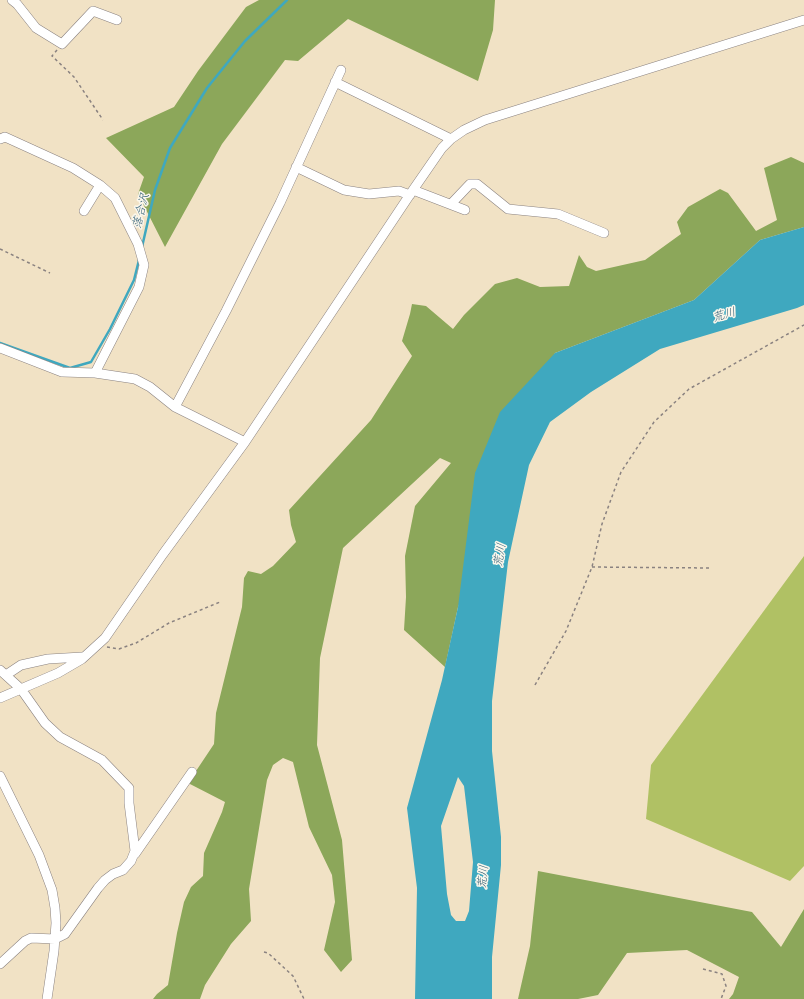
<!DOCTYPE html>
<html>
<head>
<meta charset="utf-8">
<style>
  body { margin:0 }
  canvas { display:block; background:#f1e2c5 }
</style>
</head>
<body>
<canvas width="804" height="999"></canvas>
<script>
const c = document.querySelector('canvas').getContext('2d');
c.lineJoin = 'round';
function paint(path, color) { c.fillStyle = color; c.fill(path, 'evenodd'); }
const shape = rows => new Path2D(rows.map(r => 'M' + r).join(''));
function trace(path, color, width, dash) { c.strokeStyle = color; c.lineWidth = width; c.lineCap = dash ? 'butt' : 'round'; c.setLineDash(dash || []); c.stroke(path); }
function drawText(font, color, halo, rows, align = 'center') {
  c.font = font + ' Delius,"Klee One",sans-serif'; c.lineWidth = 3; c.setLineDash([]); c.textBaseline = 'middle'; c.strokeStyle = halo; c.fillStyle = color; for (const [text, x, y, turn = 0] of rows) {
    c.save(); c.translate(x, y); c.rotate((+turn || 0) * Math.PI / 180); c.textAlign = isNaN(turn) ? turn : align; if (halo) c.strokeText(text, 0, 0); c.fillText(text, 0, 0); c.restore();
  }
}
const green = shape([
  [804,556,804,866,790,881,646,819,651,765]
]);
const forest = shape([
  [259,0,495,0,493,30,478,81,348,19,298,61,285,60,222,144,165,247,138,194,144,177,106,138,174,107,198,71,246,7],
  [791,157,804,163,804,227,760,240,694,300,555,353,458,607,445,667,404,630,406,597,405,556,415,506,451,463,440,458,343,548,320,658,317,745,342,840,352,960,341,972,324,950,335,902,332,875,309,827,293,762,283,758,273,765,267,780,249,889,251,921,231,944,205,985,200,999,153,999,157,994,168,985,177,933,184,902,191,887,203,876,204,853,222,812,225,802,188,783,214,744,216,713,242,607,244,578,248,571,261,574,273,566,296,542,291,525,289,510,371,420,412,356,402,341,410,314,412,304,426,306,453,329,464,315,495,284,517,278,540,287,569,286,579,255,587,267,596,271,645,260,681,234,677,222,688,207,720,189,728,193,756,231,777,220,764,168],
  [538,871,752,912,781,947,804,909,804,999,729,999,733,994,739,977,687,950,627,953,598,995,578,999,518,999,530,946]
]);
const water = shape([
  [804,227,804,305,797,308,660,349,591,392,550,422,529,465,508,562,492,701,492,751,501,837,501,865,492,957,492,999,415,999,417,888,407,808,442,680,458,607,475,473,500,412,555,353,694,300,760,240],
  [458,777,464,786,473,862,469,911,465,921,456,921,451,915,447,894,441,826]
]);
const stream = shape([
  [142,247,155,190,170,148,207,88,245,41,287,0],
  [0,343,70,368,91,362,110,329,134,280,139,260]
]);
const path = shape([
  [57,50,52,56,74,77,103,120],
  [0,249,50,273],
  [592,567,711,568],
  [107,647,119,649,136,643,169,623,220,602],
  [535,685,566,631,592,567,602,524,621,472,654,422,689,389,804,325],
  [264,952,268,953,293,976,304,999],
  [703,969,722,974,726,986,721,999]
]);
const minor = shape([
  [12,0,17,4,36,28,62,44,93,11,117,20],
  [335,82,451,139],
  [0,139,5,137,73,168,100,185,115,198,138,244,144,265,139,287,95,373],
  [296,167,344,190,369,194,399,191,410,195],
  [413,190,465,210],
  [451,204,470,184,477,184,508,209,558,214,604,233],
  [84,211,100,185],
  [0,348,62,372,95,373,135,379,150,387,175,407,245,442],
  [175,407,226,311,280,203,341,70],
  [0,670,21,689,45,723,60,737,102,760,129,788,129,803,135,851,131,861,123,870,113,874,105,880,98,888,65,934,55,939,31,938,25,941,0,964],
  [6,675,21,665,48,659,82,657],
  [0,698,58,673,82,659,105,638,163,554,245,442,413,190,442,148,451,139,464,130,485,120,804,20],
  [0,776,39,855,52,890,55,908,56,923,54,951,47,999],
  [135,854,192,772]
]);
const waterNames = [
  ["落合沢",141,211,-76],
  ["荒川",724,315,-16],
  ["荒川",500,555,-80],
  ["荒川",483,877,-84]
];
paint(green, '#b0c164');
paint(forest, '#8ca75a');
paint(water, '#3fa8bf');
trace(stream, '#3fa8bf', 2.5);
trace(minor, '#8a8280', 10);
trace(path, '#8a8280', 1.5, [3, 3]);
trace(minor, '#fff', 9);
drawText('italic 12px', '#2f5e76', '#fbf7ec', waterNames);
</script>
</body>
</html>
